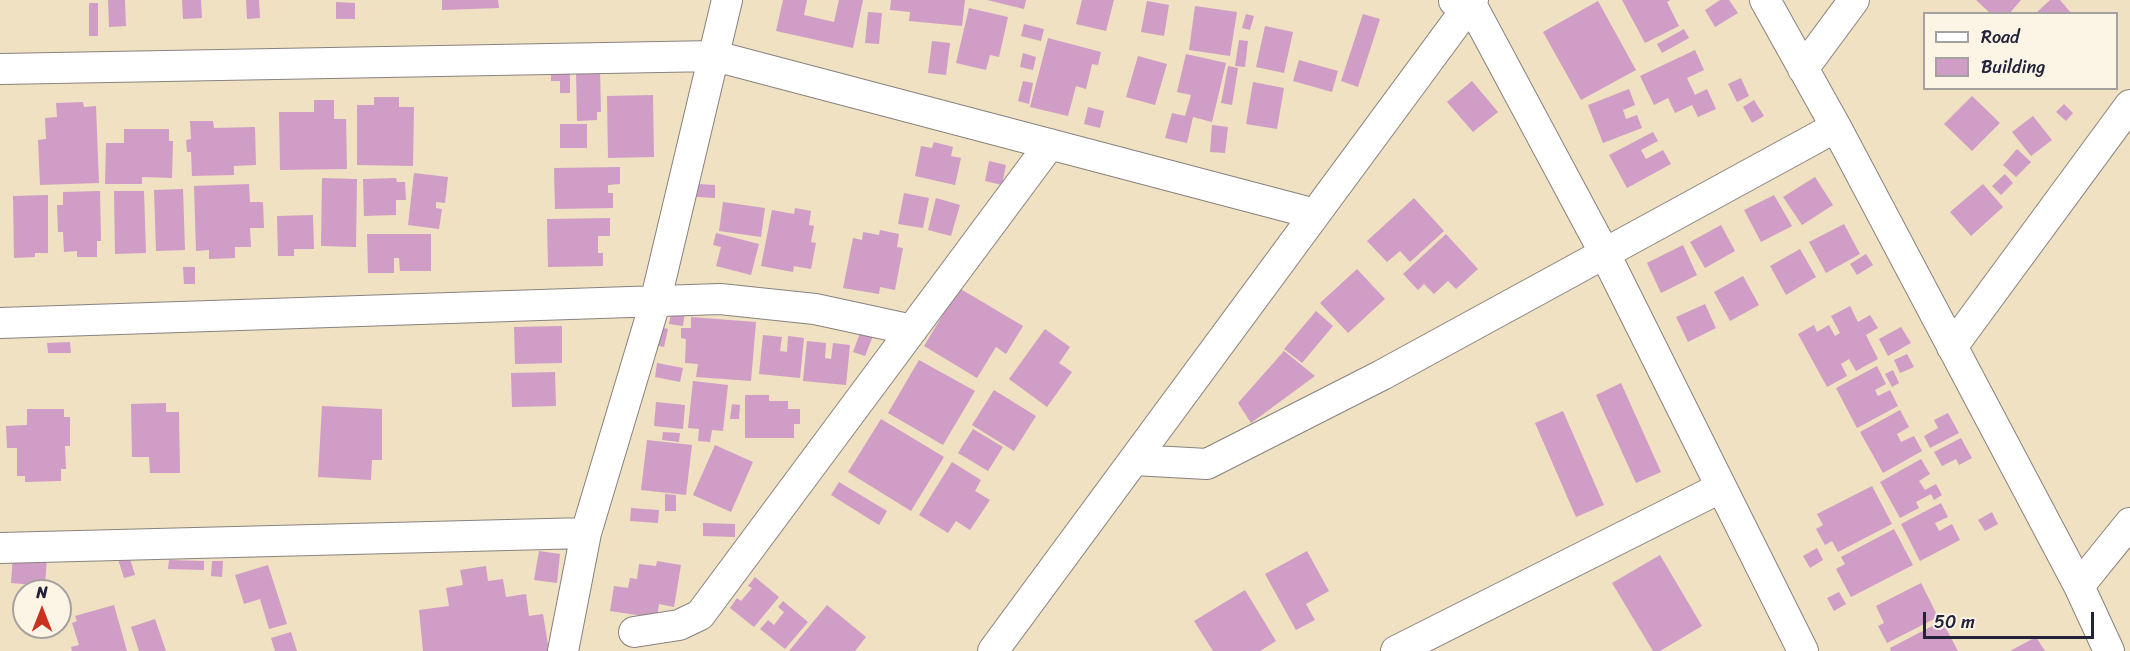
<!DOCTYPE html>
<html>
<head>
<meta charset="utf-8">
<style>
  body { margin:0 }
  #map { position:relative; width:2130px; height:651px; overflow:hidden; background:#efe1c1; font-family:Sriracha,sans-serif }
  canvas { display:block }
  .legend { position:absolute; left:1923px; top:12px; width:195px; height:78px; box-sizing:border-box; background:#fcf5e5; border:2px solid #a5a1a1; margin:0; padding:8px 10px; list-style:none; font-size:18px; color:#22223b }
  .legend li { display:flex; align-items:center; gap:12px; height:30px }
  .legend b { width:30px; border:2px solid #a5a1a1 }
  .north { position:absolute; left:12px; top:579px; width:60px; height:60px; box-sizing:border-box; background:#fcf5e5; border:2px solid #a5a1a1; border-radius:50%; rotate:0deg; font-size:16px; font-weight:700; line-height:24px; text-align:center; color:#22223b }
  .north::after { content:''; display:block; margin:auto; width:21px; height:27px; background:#c8321e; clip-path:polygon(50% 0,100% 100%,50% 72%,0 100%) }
  .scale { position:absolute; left:1923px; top:612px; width:171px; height:27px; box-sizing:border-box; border:3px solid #22223b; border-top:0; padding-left:8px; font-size:18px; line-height:21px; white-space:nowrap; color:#22223b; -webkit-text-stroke:4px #fcf5e5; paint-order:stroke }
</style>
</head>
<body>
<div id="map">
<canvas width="2130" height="651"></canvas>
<ul class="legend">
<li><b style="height:8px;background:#fff"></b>Road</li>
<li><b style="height:16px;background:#cf9dc6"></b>Building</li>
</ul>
<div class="north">N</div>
<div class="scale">50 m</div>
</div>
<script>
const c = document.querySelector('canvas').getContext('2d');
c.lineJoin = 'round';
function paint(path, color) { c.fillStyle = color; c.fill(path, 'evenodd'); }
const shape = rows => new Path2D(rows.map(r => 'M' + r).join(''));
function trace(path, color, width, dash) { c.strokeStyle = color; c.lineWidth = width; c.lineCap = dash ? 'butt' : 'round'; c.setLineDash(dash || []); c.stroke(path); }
const building = shape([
  [108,0,125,0,126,26,109,27],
  [182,0,201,0,202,18,183,19],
  [246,0,259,0,260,18,247,19],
  [442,0,498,0,499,8,442,10],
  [783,0,807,0,804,15,834,22,839,0,863,0,853,48,776,31],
  [891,0,965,0,962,26,909,21,910,12,890,10],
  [987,0,1026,0,1024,9],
  [1082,0,1114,0,1106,31,1076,24],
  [1622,0,1670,0,1667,2,1679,26,1645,43],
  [1720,0,1729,0,1738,13,1715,27,1705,10],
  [1976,0,2021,0,2009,14,1991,14],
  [2050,0,2060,0,2072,14,2035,14],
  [1147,1,1169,5,1164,36,1141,32],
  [1598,1,1636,70,1581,100,1543,32],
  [336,2,355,3,355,19,336,19],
  [89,3,98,3,98,36,89,36],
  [1195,6,1237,12,1230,56,1189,50],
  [969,8,1008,17,999,57,990,55,986,70,956,63],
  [868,12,882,13,879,44,865,43],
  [1246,14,1254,16,1250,30,1242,28],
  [1363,14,1380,19,1358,87,1341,81],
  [1024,24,1044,29,1041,41,1021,36],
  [1265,26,1293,32,1284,73,1256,67],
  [1684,29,1689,38,1662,53,1657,44],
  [1048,38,1101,52,1098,65,1092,64,1086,89,1076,86,1068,116,1030,107],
  [1239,40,1248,41,1245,67,1235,66],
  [932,41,950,43,946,75,928,73],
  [1695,50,1704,70,1687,78,1695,95,1707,89,1716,109,1698,117,1692,105,1675,113,1668,98,1654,105,1640,76],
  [1023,53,1036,57,1033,70,1020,67],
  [1186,54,1226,63,1212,122,1193,117,1187,143,1165,138,1172,113,1185,116,1191,95,1177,92],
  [1138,56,1167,64,1155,105,1126,97],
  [1299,60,1338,71,1332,92,1293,81],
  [1228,66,1238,68,1232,105,1221,103],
  [551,70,570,70,570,93,560,93,560,81,551,81],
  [576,70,600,70,601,112,597,112,597,120,577,121],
  [1741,78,1749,96,1737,102,1728,84],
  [1023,81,1033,83,1029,104,1018,101],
  [1472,81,1498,112,1473,132,1447,102],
  [1253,82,1284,88,1277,129,1246,124],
  [1629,89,1635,105,1623,110,1626,119,1637,115,1642,128,1603,143,1588,105],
  [653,95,654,157,608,158,607,96],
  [1972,96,2000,123,1972,151,1944,124],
  [374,97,399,97,399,107,414,107,413,166,357,165,357,105,374,105],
  [314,100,334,100,334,119,346,119,347,169,280,170,279,112,314,112],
  [1754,100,1764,116,1752,123,1743,107],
  [83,102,84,107,96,106,99,183,40,185,38,140,46,139,45,118,57,117,56,103],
  [2064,104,2073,113,2066,121,2056,112],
  [1088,107,1104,111,1100,128,1084,124],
  [2033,116,2052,140,2031,156,2012,132],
  [190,121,213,121,214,128,255,127,256,165,234,166,234,175,192,176,191,152,187,152,186,140,191,139],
  [560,124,587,124,587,148,560,148],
  [1212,125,1228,127,1225,153,1210,152],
  [124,129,169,129,169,141,173,141,172,178,142,177,142,184,105,184,106,143,124,143],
  [1653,132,1658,141,1641,150,1646,159,1663,150,1671,164,1627,188,1609,155],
  [934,142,953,147,951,156,961,158,955,185,915,176,921,146,932,148],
  [2017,149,2031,162,2016,177,2003,165],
  [989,161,1006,165,1002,185,985,181],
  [620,167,620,184,608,185,608,193,613,193,613,208,555,209,554,168],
  [414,173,448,177,445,203,436,202,436,208,442,209,439,229,408,225],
  [2005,174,2013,183,2001,195,1992,186],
  [1815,177,1833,205,1802,225,1783,197],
  [322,178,357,179,356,247,321,246],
  [396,178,397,182,405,182,406,200,396,200,396,215,364,216,363,179],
  [249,184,250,202,263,202,264,228,250,228,251,247,235,247,235,258,209,259,209,250,196,251,194,186],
  [698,184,715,185,715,198,697,197],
  [1983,184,2003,207,1971,236,1950,212],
  [183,189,185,250,156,251,154,190],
  [100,191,101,241,97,241,97,257,77,257,77,251,64,252,63,232,58,232,57,205,63,205,63,192],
  [114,191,144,191,146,253,115,254],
  [904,193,929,198,923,228,898,224],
  [48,195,48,253,35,253,35,257,14,258,13,196],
  [1774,195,1792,226,1761,242,1744,210],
  [936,198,960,205,951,236,928,230],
  [1414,198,1444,231,1410,262,1400,251,1387,262,1367,241],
  [723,202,765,208,761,237,719,231],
  [795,208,811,211,809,225,814,226,811,242,816,243,811,269,794,266,793,272,761,266,772,210,794,214],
  [313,215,314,249,294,249,294,256,278,256,277,216],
  [610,218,610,236,598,236,598,253,603,253,603,266,548,267,547,219],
  [1844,224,1860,254,1826,273,1809,242],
  [1721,225,1735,251,1705,268,1690,242],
  [880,230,899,234,897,247,903,248,895,290,880,287,879,294,843,288,853,238,862,240,863,232,879,235],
  [716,233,759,244,751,275,716,266,721,247,713,245],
  [367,234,431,234,431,271,400,271,399,258,394,258,394,273,368,273],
  [1446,234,1478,269,1456,289,1448,281,1434,294,1424,284,1418,290,1403,274],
  [1683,245,1697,275,1661,293,1647,263],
  [1800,249,1816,277,1786,295,1770,266],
  [1866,254,1873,265,1857,275,1850,264],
  [183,267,195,267,195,284,184,284],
  [1357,269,1385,299,1348,333,1320,303],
  [1743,276,1759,305,1730,321,1714,292],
  [959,288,1023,326,1006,354,996,347,977,378,924,346],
  [1705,304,1716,328,1688,342,1676,317],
  [1850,306,1858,322,1870,315,1878,328,1866,335,1878,359,1856,371,1849,359,1841,364,1847,376,1827,387,1798,334,1814,325,1817,332,1829,325,1835,336,1840,333,1831,316],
  [672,309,685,311,683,326,669,324],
  [1316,311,1333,326,1302,363,1284,349],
  [691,317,756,322,751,381,696,377,698,364,685,363,686,339,681,338,681,328,691,328],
  [864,322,877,326,865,356,853,352],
  [562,326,562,363,515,364,514,327],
  [660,327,668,329,664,347,656,345],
  [1901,327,1911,343,1888,356,1879,339],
  [1045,329,1070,347,1059,363,1072,372,1047,407,1009,379],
  [763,335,782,337,780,351,787,352,788,336,804,338,800,378,759,374],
  [807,341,826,343,825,358,831,359,833,343,850,345,846,385,803,381],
  [70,342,71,353,48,353,47,343],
  [1284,351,1315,376,1251,423,1238,403],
  [1907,354,1914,367,1900,373,1894,360],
  [919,360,975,391,943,445,888,413],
  [657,363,683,368,680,382,655,377],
  [1877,366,1886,384,1875,390,1878,396,1890,390,1898,406,1857,428,1836,388],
  [1893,370,1899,383,1892,387,1885,374],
  [555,372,556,406,512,407,511,373],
  [693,381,728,385,723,431,712,430,710,442,698,441,699,429,688,428],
  [1621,383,1661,472,1636,483,1596,395],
  [994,390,1036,416,1014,451,972,425],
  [745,395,769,395,769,401,788,401,788,409,800,409,800,424,794,424,794,438,745,438],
  [656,402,685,405,683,429,654,426],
  [166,403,166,412,179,412,180,473,150,473,149,457,132,457,131,404],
  [732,404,740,405,739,419,730,419],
  [322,406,382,409,382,460,372,460,371,480,318,477],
  [27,409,64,409,64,417,70,417,70,446,65,446,66,469,61,469,61,481,25,482,25,476,17,476,17,448,7,448,6,426,27,425],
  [1900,410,1909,427,1897,434,1901,442,1914,436,1922,451,1883,473,1860,432],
  [1563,411,1604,505,1576,517,1535,423],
  [1948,413,1959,433,1930,448,1924,436,1938,428,1934,420],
  [881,419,944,457,911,511,848,472],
  [973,429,1003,447,988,471,958,453],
  [663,432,680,433,679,442,662,440],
  [1961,438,1972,458,1959,465,1956,459,1942,466,1934,452],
  [647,440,692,445,686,495,641,490],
  [715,445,753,462,731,512,693,495],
  [1921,459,1930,474,1919,481,1925,490,1936,484,1942,495,1934,500,1931,494,1916,502,1919,508,1900,518,1880,482],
  [952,462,981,480,975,491,990,500,970,530,956,521,948,533,919,515],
  [839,482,887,511,879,525,831,495],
  [1872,486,1892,524,1838,552,1832,541,1825,545,1816,529,1823,525,1817,514],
  [665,494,676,495,676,511,665,511],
  [1941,503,1948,517,1935,523,1939,531,1952,524,1960,540,1920,561,1901,524],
  [631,508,659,510,658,523,630,521],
  [1992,512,1998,524,1985,531,1978,520],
  [703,523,735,524,735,537,703,536],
  [1894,529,1913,565,1851,597,1836,569,1845,564,1841,557],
  [1817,548,1823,560,1810,568,1803,556],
  [539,551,560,554,557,583,534,580],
  [1307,551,1329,591,1306,604,1315,620,1296,630,1265,574],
  [128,552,135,575,124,578,117,556],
  [13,554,47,557,45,586,11,583],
  [1660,555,1702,626,1660,651,1653,651,1612,583],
  [169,560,204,561,204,570,168,569],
  [212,561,223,561,222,577,211,576],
  [657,561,681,565,674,607,659,604,657,618,610,611,614,586,628,588,630,578,637,579,639,564,656,566],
  [268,565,287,624,269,629,260,599,244,604,235,575],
  [486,566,488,581,503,579,506,597,526,594,529,616,543,614,549,651,423,651,419,610,449,606,446,588,463,585,460,570],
  [755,577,779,597,754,627,730,608,737,598,741,601,752,588,748,586],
  [1921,583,1938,617,1887,643,1878,626,1884,623,1876,606],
  [1245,590,1276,641,1260,651,1213,651,1194,621],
  [1839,592,1846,604,1834,611,1827,598],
  [783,601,808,622,785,649,760,629,768,620,774,625,784,612,778,607],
  [114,605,127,651,72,651,71,647,79,645,72,623,77,621,75,616],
  [827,605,866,637,855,651,789,651],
  [155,619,166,651,139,651,131,627],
  [1942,621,1958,651,1891,651,1890,648],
  [291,632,297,651,275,651,271,638],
  [2036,637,2045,651,2010,651]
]);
const minor = shape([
  [1765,0,1836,127,2079,586,2109,651],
  [1454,1,1471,4,1605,254,1803,651],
  [0,69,715,56,1315,214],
  [1803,69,1854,0],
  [0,323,720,299,815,309,912,330],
  [1952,347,2130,105],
  [1134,460,1207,464,1382,375,1836,127],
  [0,548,586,533],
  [2079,586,2130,523],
  [634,632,679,625,700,615,1050,144],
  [563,651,586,533,655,303,727,0],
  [993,651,1473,0],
  [1396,651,1720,488]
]);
paint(building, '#cf9dc6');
trace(minor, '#88827e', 32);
trace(minor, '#fff', 30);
</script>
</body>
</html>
